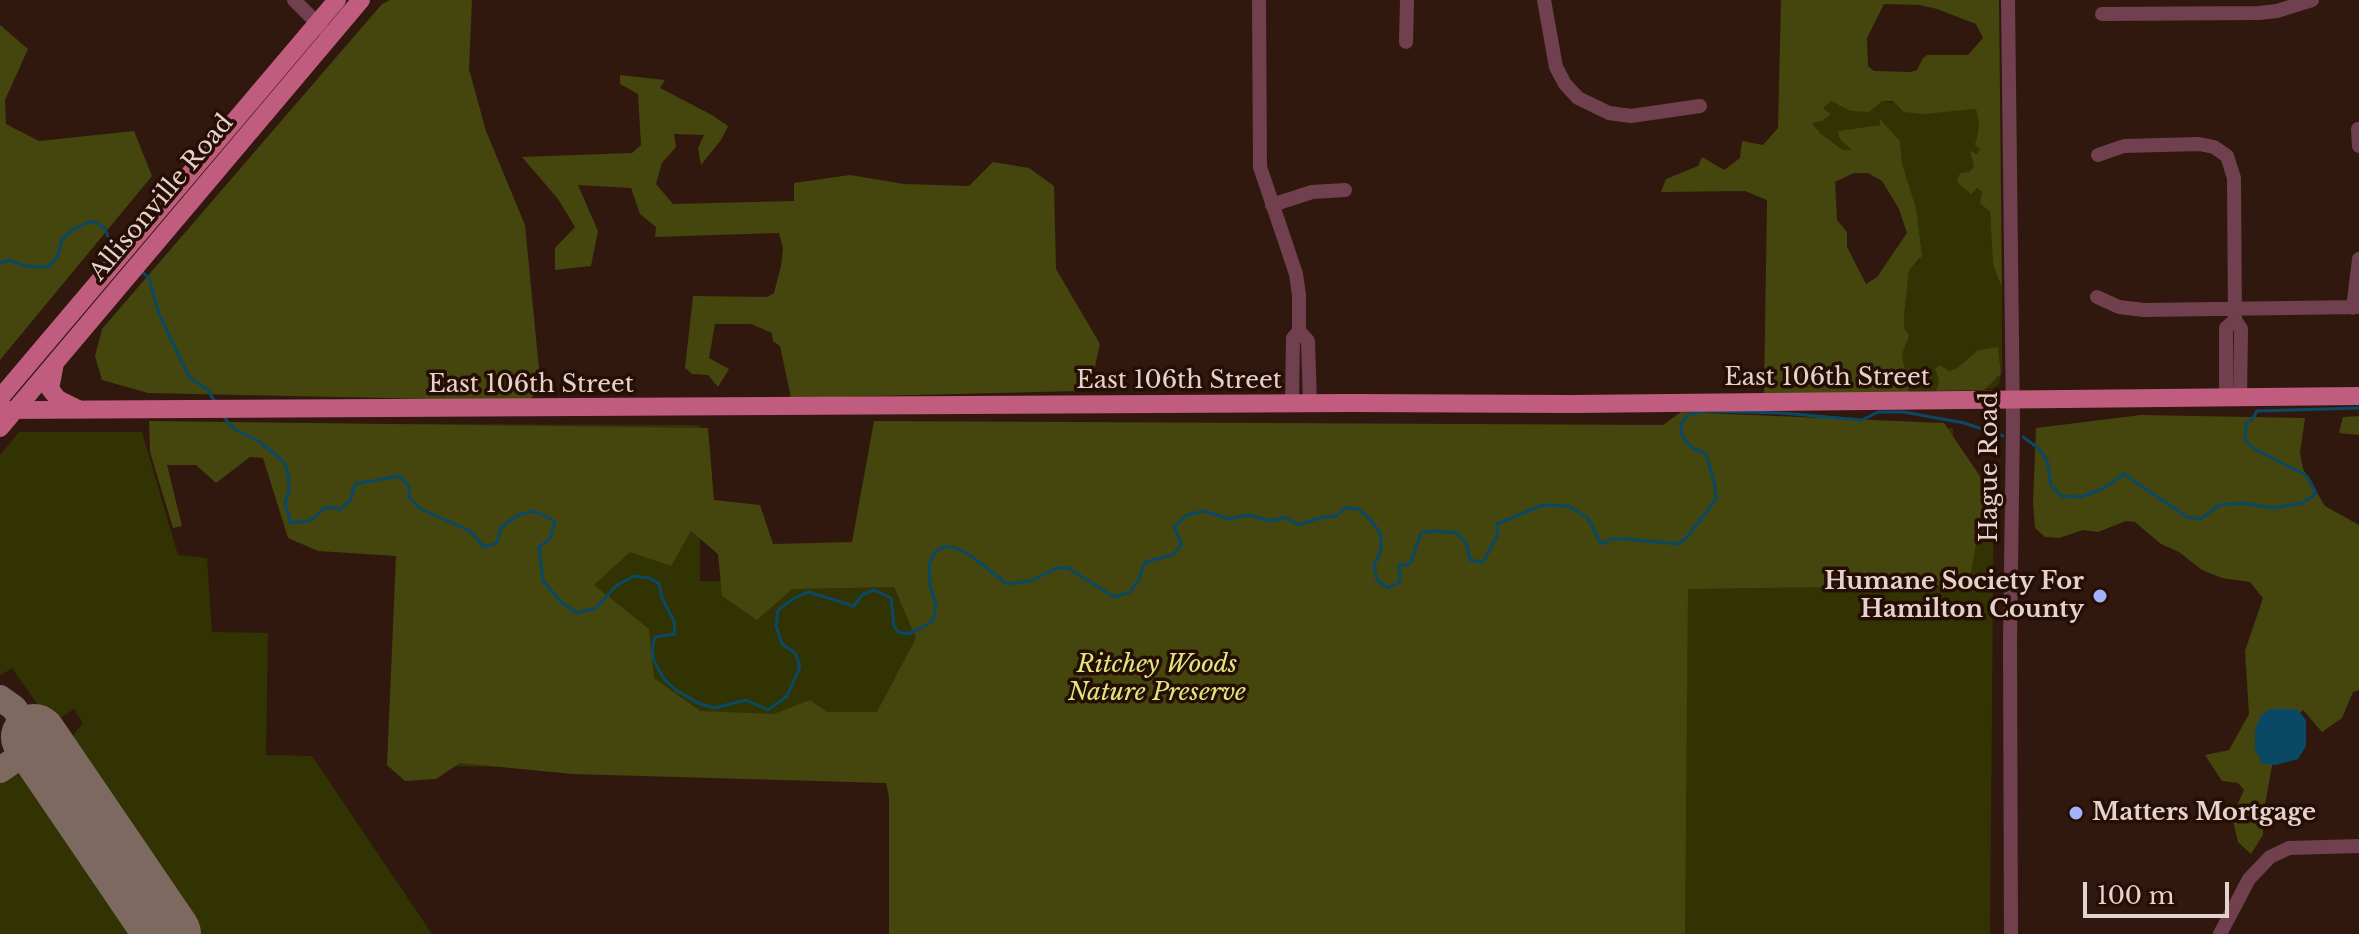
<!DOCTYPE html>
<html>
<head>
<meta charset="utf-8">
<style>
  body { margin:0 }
  #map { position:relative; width:2359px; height:934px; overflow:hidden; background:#30180e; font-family:"Libre Baskerville",serif }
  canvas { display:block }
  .scale { position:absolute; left:2083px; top:882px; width:146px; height:36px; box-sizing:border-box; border:4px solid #e4d3cc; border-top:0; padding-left:10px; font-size:24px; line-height:28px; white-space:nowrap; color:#e4d3cc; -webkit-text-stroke:6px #260e05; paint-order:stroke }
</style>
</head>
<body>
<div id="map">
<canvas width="2359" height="934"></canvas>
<div class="scale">100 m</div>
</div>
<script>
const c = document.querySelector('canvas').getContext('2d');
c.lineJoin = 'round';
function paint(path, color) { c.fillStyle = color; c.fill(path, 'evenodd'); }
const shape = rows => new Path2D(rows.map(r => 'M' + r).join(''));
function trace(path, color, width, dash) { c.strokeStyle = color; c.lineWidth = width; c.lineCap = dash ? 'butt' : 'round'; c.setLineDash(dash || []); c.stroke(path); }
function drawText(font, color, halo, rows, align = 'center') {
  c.font = font + ' "Libre Baskerville",serif'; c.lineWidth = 7; c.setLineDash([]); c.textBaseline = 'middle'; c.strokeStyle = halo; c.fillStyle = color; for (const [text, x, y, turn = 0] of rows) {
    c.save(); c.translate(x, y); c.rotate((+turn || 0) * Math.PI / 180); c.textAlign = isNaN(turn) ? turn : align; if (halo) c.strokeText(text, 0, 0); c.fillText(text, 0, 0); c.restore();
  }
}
const green = shape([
  [1831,101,1850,111,1882,101,1953,110,1976,109,1979,125,1976,138,1980,149,1977,154,1971,152,1974,166,1969,172,1977,188,1982,192,1983,205,1990,212,1993,265,2002,288,2002,371,1999,384,1994,388,1984,390,2001,374,1998,348,1978,350,1957,368,1949,371,1940,365,1935,369,1939,381,1936,391,1909,392,1902,354,1908,336,1904,328,1904,316,1909,269,1920,260,1916,208,1902,163,1900,141,1880,120,1880,125,1838,131,1853,151,1843,150,1820,133,1812,123,1822,121,1830,114,1822,108],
  [883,422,1953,428,1953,478,1994,478,1990,934,892,934,892,769,399,766,401,424,700,425,700,581,881,582],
  [19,432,142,432,178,555,207,558,212,632,268,633,266,755,312,756,432,934,195,934,71,753,72,736,83,723,74,709,51,724,12,668,0,676,0,455],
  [19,774,35,780,141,934,0,934,0,781,8,775]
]);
const forest = shape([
  [390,0,472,0,469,69,486,131,525,225,541,389,528,401,148,393,102,380,95,356,102,329,382,4],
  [1781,0,1999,0,2002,288,1993,265,1990,212,1980,203,1982,192,1977,188,1971,194,1957,182,1960,173,1969,172,1974,166,1970,151,1977,154,1980,149,1975,145,1979,125,1976,109,1924,114,1904,112,1893,101,1882,101,1869,112,1850,111,1831,101,1823,108,1831,114,1822,121,1812,123,1820,133,1843,150,1852,150,1840,139,1838,131,1880,125,1880,119,1900,141,1902,163,1916,208,1922,256,1909,270,1904,316,1904,328,1909,336,1902,354,1909,392,1764,394,1767,200,1745,191,1661,192,1666,179,1698,166,1702,157,1724,170,1740,158,1742,141,1763,145,1778,128],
  [1884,4,1920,5,1937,9,1976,24,1983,38,1968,55,1927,55,1923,58,1917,70,1911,72,1874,71,1868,66,1867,38],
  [1854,173,1868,173,1882,181,1899,209,1907,233,1877,277,1866,284,1847,247,1847,232,1837,220,1835,182],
  [0,25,28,49,5,100,6,124,39,141,134,131,152,176,0,360],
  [620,75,665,80,660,88,712,115,728,126,721,140,701,165,698,148,704,135,674,134,676,147,662,163,656,184,673,204,794,201,794,183,850,175,904,184,969,186,993,162,1029,168,1054,186,1056,269,1100,344,1091,385,1079,391,791,398,780,346,773,341,772,333,751,324,715,324,709,358,729,369,718,387,708,375,692,374,685,368,693,296,767,297,774,293,781,266,783,248,779,233,655,237,656,227,640,214,631,188,578,185,598,231,591,266,555,270,555,248,575,227,558,199,522,157,632,153,641,145,638,94,620,84],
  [1998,347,2001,374,1984,390,1936,391,1939,381,1935,369,1940,365,1949,371,1957,368,1978,350],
  [1681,412,1944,423,1986,485,1969,585,1688,589,1685,934,889,934,889,797,886,783,572,774,460,763,436,779,405,781,387,765,396,556,318,551,288,538,263,458,250,457,216,483,196,465,167,465,182,526,173,528,150,452,149,421,708,428,714,500,760,505,773,544,852,542,874,421,1663,425],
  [691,531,718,554,722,596,757,620,792,589,894,587,916,638,877,712,827,712,810,700,774,714,700,711,654,678,649,629,594,585,630,552,671,566],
  [2141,415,2305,418,2300,453,2303,469,2325,506,2359,525,2359,690,2353,692,2342,718,2322,732,2303,710,2277,738,2263,816,2263,835,2251,854,2238,842,2232,817,2244,790,2238,783,2222,781,2205,755,2229,750,2249,714,2245,651,2263,598,2250,582,2222,578,2202,570,2179,552,2161,544,2135,522,2126,521,2098,532,2083,530,2059,538,2045,537,2035,528,2033,503,2036,428],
  [2359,416,2359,435,2339,433,2343,417]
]);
const water = shape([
  [2271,709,2297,709,2306,720,2306,746,2298,759,2276,765,2262,764,2255,749,2255,730,2261,715]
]);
const stream = shape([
  [0,263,9,260,25,266,49,267,58,255,62,239,74,229,92,221,104,227,110,241,117,248],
  [140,270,149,278,159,314,189,377,208,390,215,402],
  [223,416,234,429,260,442,283,461,288,473,289,490,285,503,291,523,310,521,326,507,341,509,351,499,355,484,400,476,409,487,409,498,421,509,470,531,484,547,497,543,501,527,518,515,534,511,555,521,550,539,539,547,543,581,563,604,577,613,596,608,617,585,634,576,650,578,659,584,662,598,674,621,675,634,655,637,652,649,654,661,664,679,676,690,698,703,714,708,746,700,768,710,787,696,800,667,795,653,782,644,776,626,778,610,793,599,808,592,854,606,862,595,874,590,891,598,894,626,898,632,907,634,917,630,933,621,936,606,930,584,929,564,935,552,943,547,953,547,970,555,1007,584,1031,581,1056,568,1068,568,1114,597,1130,592,1139,579,1145,562,1172,555,1182,545,1174,527,1187,515,1205,511,1228,519,1249,515,1270,521,1284,517,1299,525,1319,518,1336,516,1345,508,1358,509,1369,518,1381,534,1381,550,1374,565,1377,580,1388,588,1400,582,1399,565,1410,564,1421,533,1434,531,1458,533,1467,545,1470,560,1483,562,1497,536,1497,524,1543,505,1568,506,1588,518,1601,544,1612,539,1626,539,1678,544,1687,537,1716,499,1715,486,1706,454,1692,448,1682,436,1681,424,1686,417,1691,414,1705,411,1782,413,1862,420,1878,412,1904,412,1964,423,2003,436],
  [2023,437,2038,448,2047,460,2051,485,2061,496,2081,497,2102,489,2124,474,2187,517,2201,519,2219,505,2241,503,2273,508,2303,503,2316,493,2307,476,2255,449,2245,440,2246,423,2252,420,2257,411,2359,408]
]);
const taxiway = shape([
  [0,698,14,708,34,737],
  [0,770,38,744]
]);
const runway = shape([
  [34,737,168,934]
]);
const minor = shape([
  [294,0,322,28],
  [1259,0,1260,167,1296,274,1299,295,1299,331],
  [1544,0,1556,67,1565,84,1578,98,1609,113,1631,116,1700,106],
  [2008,0,2013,423,2010,642,2011,934],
  [2102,14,2259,13,2277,11,2312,0],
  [1406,42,1407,0],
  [2358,129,2359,146],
  [2098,155,2124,146,2199,144,2214,147,2227,156,2234,178,2235,320],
  [1272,205,1312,192,1345,190],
  [2097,297,2119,307,2144,310,2359,307],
  [2353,308,2359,259],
  [2226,398,2226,328,2235,320,2241,329,2240,398],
  [1292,404,1293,338,1299,331,1308,341,1310,404],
  [2220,934,2249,879,2270,857,2289,848,2359,846]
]);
const major = shape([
  [55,363,50,389,58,399,78,409],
  [0,398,337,0],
  [0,410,1351,403,1572,404,2359,396],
  [0,428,361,0]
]);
const markers = [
  [2100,596,8,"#a2b2fd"],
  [2076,813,8,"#a2b2fd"]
];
const streetNames = [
  ["Allisonville Road",162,198,-50],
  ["East 106th Street",1827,378],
  ["East 106th Street",1179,381],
  ["East 106th Street",531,385],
  ["Hague Road",1990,467,-90]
];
const poiNames = [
  ["Humane Society For",2084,582],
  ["Hamilton County",2084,610],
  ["Matters Mortgage",2092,813,"left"]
];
const parkNames = [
  ["Ritchey Woods",1157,665],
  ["Nature Preserve",1157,693]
];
paint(green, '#313303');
paint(forest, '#44460d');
paint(water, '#0a4966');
trace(stream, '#0a4966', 3);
trace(taxiway, '#7e6960', 26);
trace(runway, '#7e6960', 66);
trace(minor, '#70404f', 14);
trace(major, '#c05d7e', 18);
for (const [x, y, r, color] of markers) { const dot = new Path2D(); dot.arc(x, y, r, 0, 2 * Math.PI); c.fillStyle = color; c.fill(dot); trace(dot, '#260e05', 3); }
drawText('24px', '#e4d3cc', '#260e05', streetNames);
drawText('bold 24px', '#e4d3cc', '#260e05', poiNames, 'right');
drawText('italic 24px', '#e0e782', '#260e05', parkNames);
</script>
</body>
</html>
